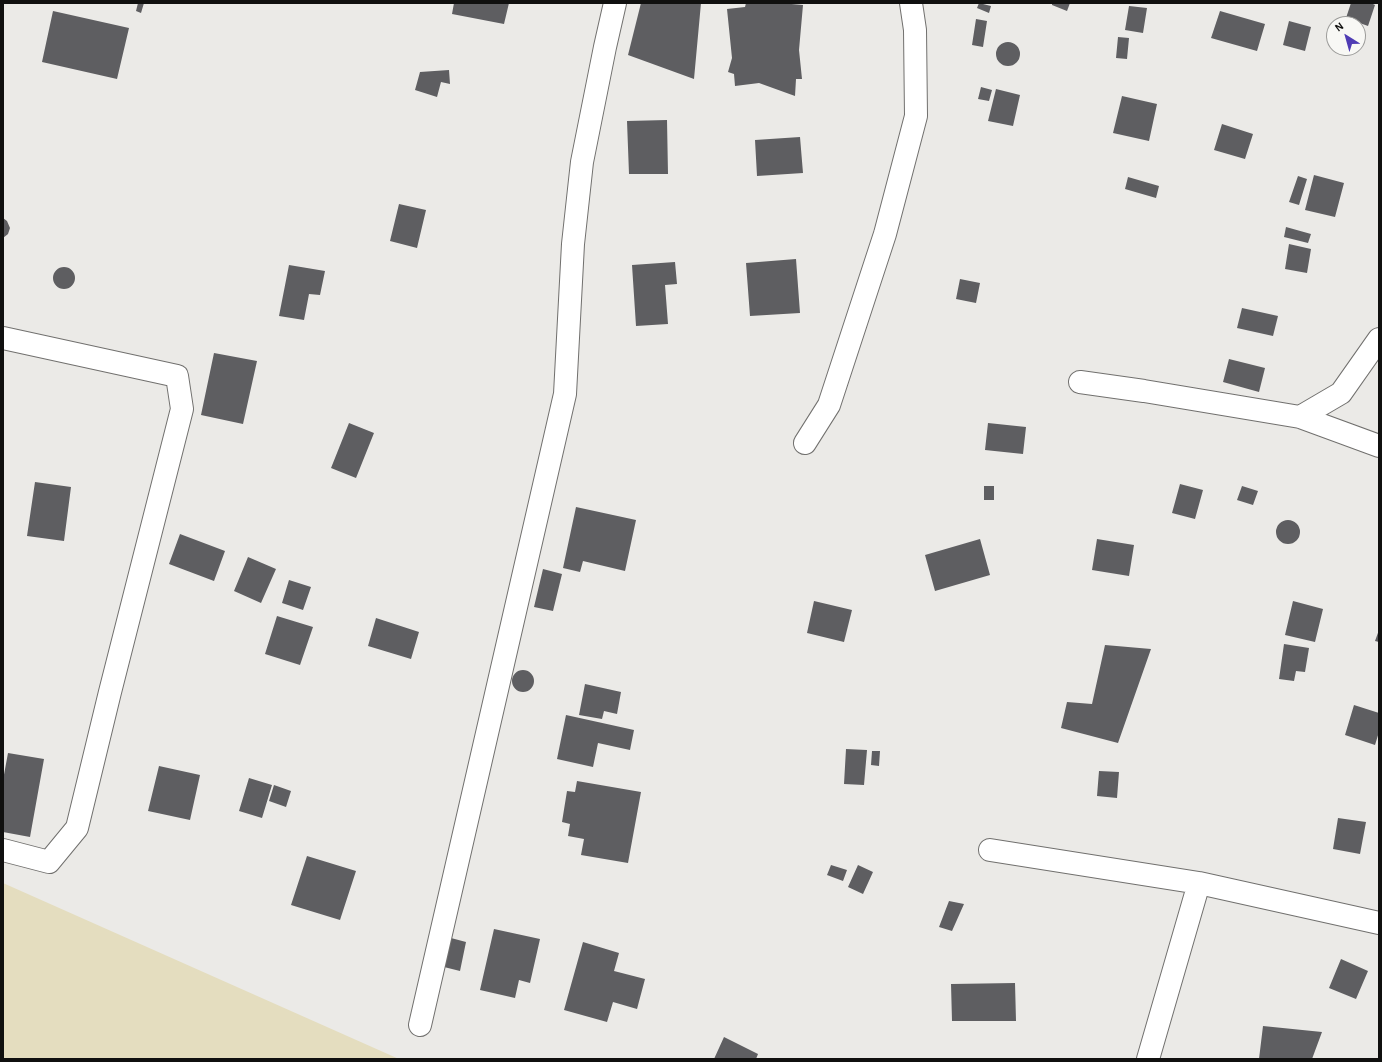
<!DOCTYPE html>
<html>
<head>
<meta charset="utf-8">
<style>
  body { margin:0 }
  #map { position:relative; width:1382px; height:1062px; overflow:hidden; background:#ebeae7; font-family:"Alegreya Sans",sans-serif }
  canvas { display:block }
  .frame { position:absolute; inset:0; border:4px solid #10100f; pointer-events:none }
  .north { position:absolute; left:1326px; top:16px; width:40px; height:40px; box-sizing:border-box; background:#f8f8f5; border:1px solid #9b9b99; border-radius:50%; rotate:323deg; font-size:11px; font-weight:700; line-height:16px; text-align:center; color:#10100f }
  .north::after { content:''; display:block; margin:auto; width:14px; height:18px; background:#4f3cb4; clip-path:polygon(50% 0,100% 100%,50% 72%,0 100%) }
</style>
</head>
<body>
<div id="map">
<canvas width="1382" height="1062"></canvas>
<div class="frame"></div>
<div class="north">N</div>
</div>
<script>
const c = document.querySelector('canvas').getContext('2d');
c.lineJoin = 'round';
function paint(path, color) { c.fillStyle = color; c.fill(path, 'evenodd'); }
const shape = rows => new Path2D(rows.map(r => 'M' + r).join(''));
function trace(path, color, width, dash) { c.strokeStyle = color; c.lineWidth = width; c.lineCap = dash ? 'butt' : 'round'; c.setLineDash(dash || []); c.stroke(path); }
const green = shape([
  [3,883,399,1059,3,1059]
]);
const building = shape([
  [138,3,144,3,141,13,136,11],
  [454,3,509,3,504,24,452,14],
  [641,3,701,3,694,79,628,55],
  [746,3,780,3,803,5,799,50,802,79,796,79,795,96,759,83,735,86,734,74,728,72,732,58,727,9,745,7],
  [979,3,991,6,989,13,977,8],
  [1052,3,1070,3,1067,11,1052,5],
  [1351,3,1371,3,1375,5,1368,26,1346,18],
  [1129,6,1147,8,1143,33,1125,30],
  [53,11,129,28,117,79,42,62],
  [1220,11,1265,24,1257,51,1211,38],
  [976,19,987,21,983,47,972,45],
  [1289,21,1311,27,1305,51,1283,45],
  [1118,37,1129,38,1127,59,1116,58],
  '996 54a12 12 0 1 1 24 0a12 12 0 1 1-24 0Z',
  [449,70,450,84,441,82,437,97,415,90,420,72],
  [981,87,992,90,989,101,978,99],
  [996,89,1020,95,1013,126,988,121],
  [1122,96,1157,104,1149,141,1113,133],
  [667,120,668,174,629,174,627,121],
  [1222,124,1253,134,1245,159,1214,150],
  [800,137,803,173,757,176,755,140],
  [1314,175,1344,183,1335,217,1305,210],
  [1298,176,1307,179,1299,205,1289,202],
  [1128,177,1159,186,1156,198,1125,189],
  [399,204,426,210,417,248,390,241],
  [3,218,7,221,10,228,8,234,3,238],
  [1286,227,1311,234,1308,243,1284,237],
  [1289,244,1311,249,1307,273,1285,269],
  [796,259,800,313,750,316,746,263],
  [675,262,677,284,665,285,668,324,636,326,632,265],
  [289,265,325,271,320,295,309,294,304,320,279,316],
  '53 278a11 11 0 1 1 22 0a11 11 0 1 1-22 0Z',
  [960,279,980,283,976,303,956,299],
  [1242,308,1278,316,1273,336,1237,328],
  [214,353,257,361,243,424,201,415],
  [1229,359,1265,368,1259,392,1223,382],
  [349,423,374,433,356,478,331,468],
  [988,423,1026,427,1023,454,985,450],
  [35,482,71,487,64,541,27,536],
  [1180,484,1203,490,1195,519,1172,513],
  [984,486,994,486,994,500,984,500],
  [1242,486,1258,491,1253,505,1237,500],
  [576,507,636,520,625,571,583,561,580,572,563,568],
  '1276 532a12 12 0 1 1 24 0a12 12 0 1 1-24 0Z',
  [180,534,225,551,214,581,169,564],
  [980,539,990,575,935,591,925,555],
  [1097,539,1134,545,1129,576,1092,570],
  [248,557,276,569,261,603,234,591],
  [543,569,562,574,553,611,534,607],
  [289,580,311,587,303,610,282,603],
  [814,601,852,610,844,642,807,633],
  [1293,601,1323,609,1315,642,1285,635],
  [277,616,313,627,300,665,265,654],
  [376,618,419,632,411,659,368,646],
  [1379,630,1379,642,1375,641],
  [1284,644,1309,648,1305,672,1296,671,1294,681,1279,679],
  [1105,645,1151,649,1118,743,1061,728,1067,702,1092,704],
  '512 681a11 11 0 1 1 22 0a11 11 0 1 1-22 0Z',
  [585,684,621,692,617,714,604,711,602,719,579,715],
  [1354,705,1379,713,1379,732,1375,745,1345,735],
  [566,715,634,730,630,750,598,743,593,767,557,759],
  [846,749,867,750,864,785,844,784],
  [872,751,880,751,879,766,871,765],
  [8,753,44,759,30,837,3,832,3,780],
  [159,766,200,775,190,820,148,811],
  [1099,771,1119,772,1117,798,1097,796],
  [249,778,272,785,262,818,239,811],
  [577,781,641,792,628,863,581,855,584,839,568,836,570,824,562,822,567,791,575,792],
  [274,785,291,791,286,807,269,801],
  [1338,818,1366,822,1360,854,1333,849],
  [307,856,356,871,340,920,291,905],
  [831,865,847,870,843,881,827,875],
  [858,865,873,872,863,894,848,887],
  [949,901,964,904,952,931,939,927],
  [494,929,540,939,530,983,519,980,515,998,480,990],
  [451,938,466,942,460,971,444,967],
  [583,942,619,953,614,971,645,979,637,1009,613,1002,607,1022,564,1010],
  [1341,959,1368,971,1356,999,1329,988],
  [1015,983,1016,1021,952,1021,951,984],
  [1263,1026,1322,1032,1312,1059,1259,1059],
  [724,1037,758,1054,756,1059,714,1059]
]);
const minor = shape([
  [3,338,177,376,182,409,110,692,77,828,49,862,3,850],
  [1080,382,1144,391,1300,417,1379,446],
  [1300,417,1341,393,1379,339],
  [805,443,829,405,885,234,916,116,915,30,911,3],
  [990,850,1199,883],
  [420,1025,565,394,573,244,582,162,605,47,615,3],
  [1148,1059,1199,883,1379,923]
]);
paint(green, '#e4ddbf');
paint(building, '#5e5e61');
trace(minor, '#71706e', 24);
trace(minor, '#fff', 22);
</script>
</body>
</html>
